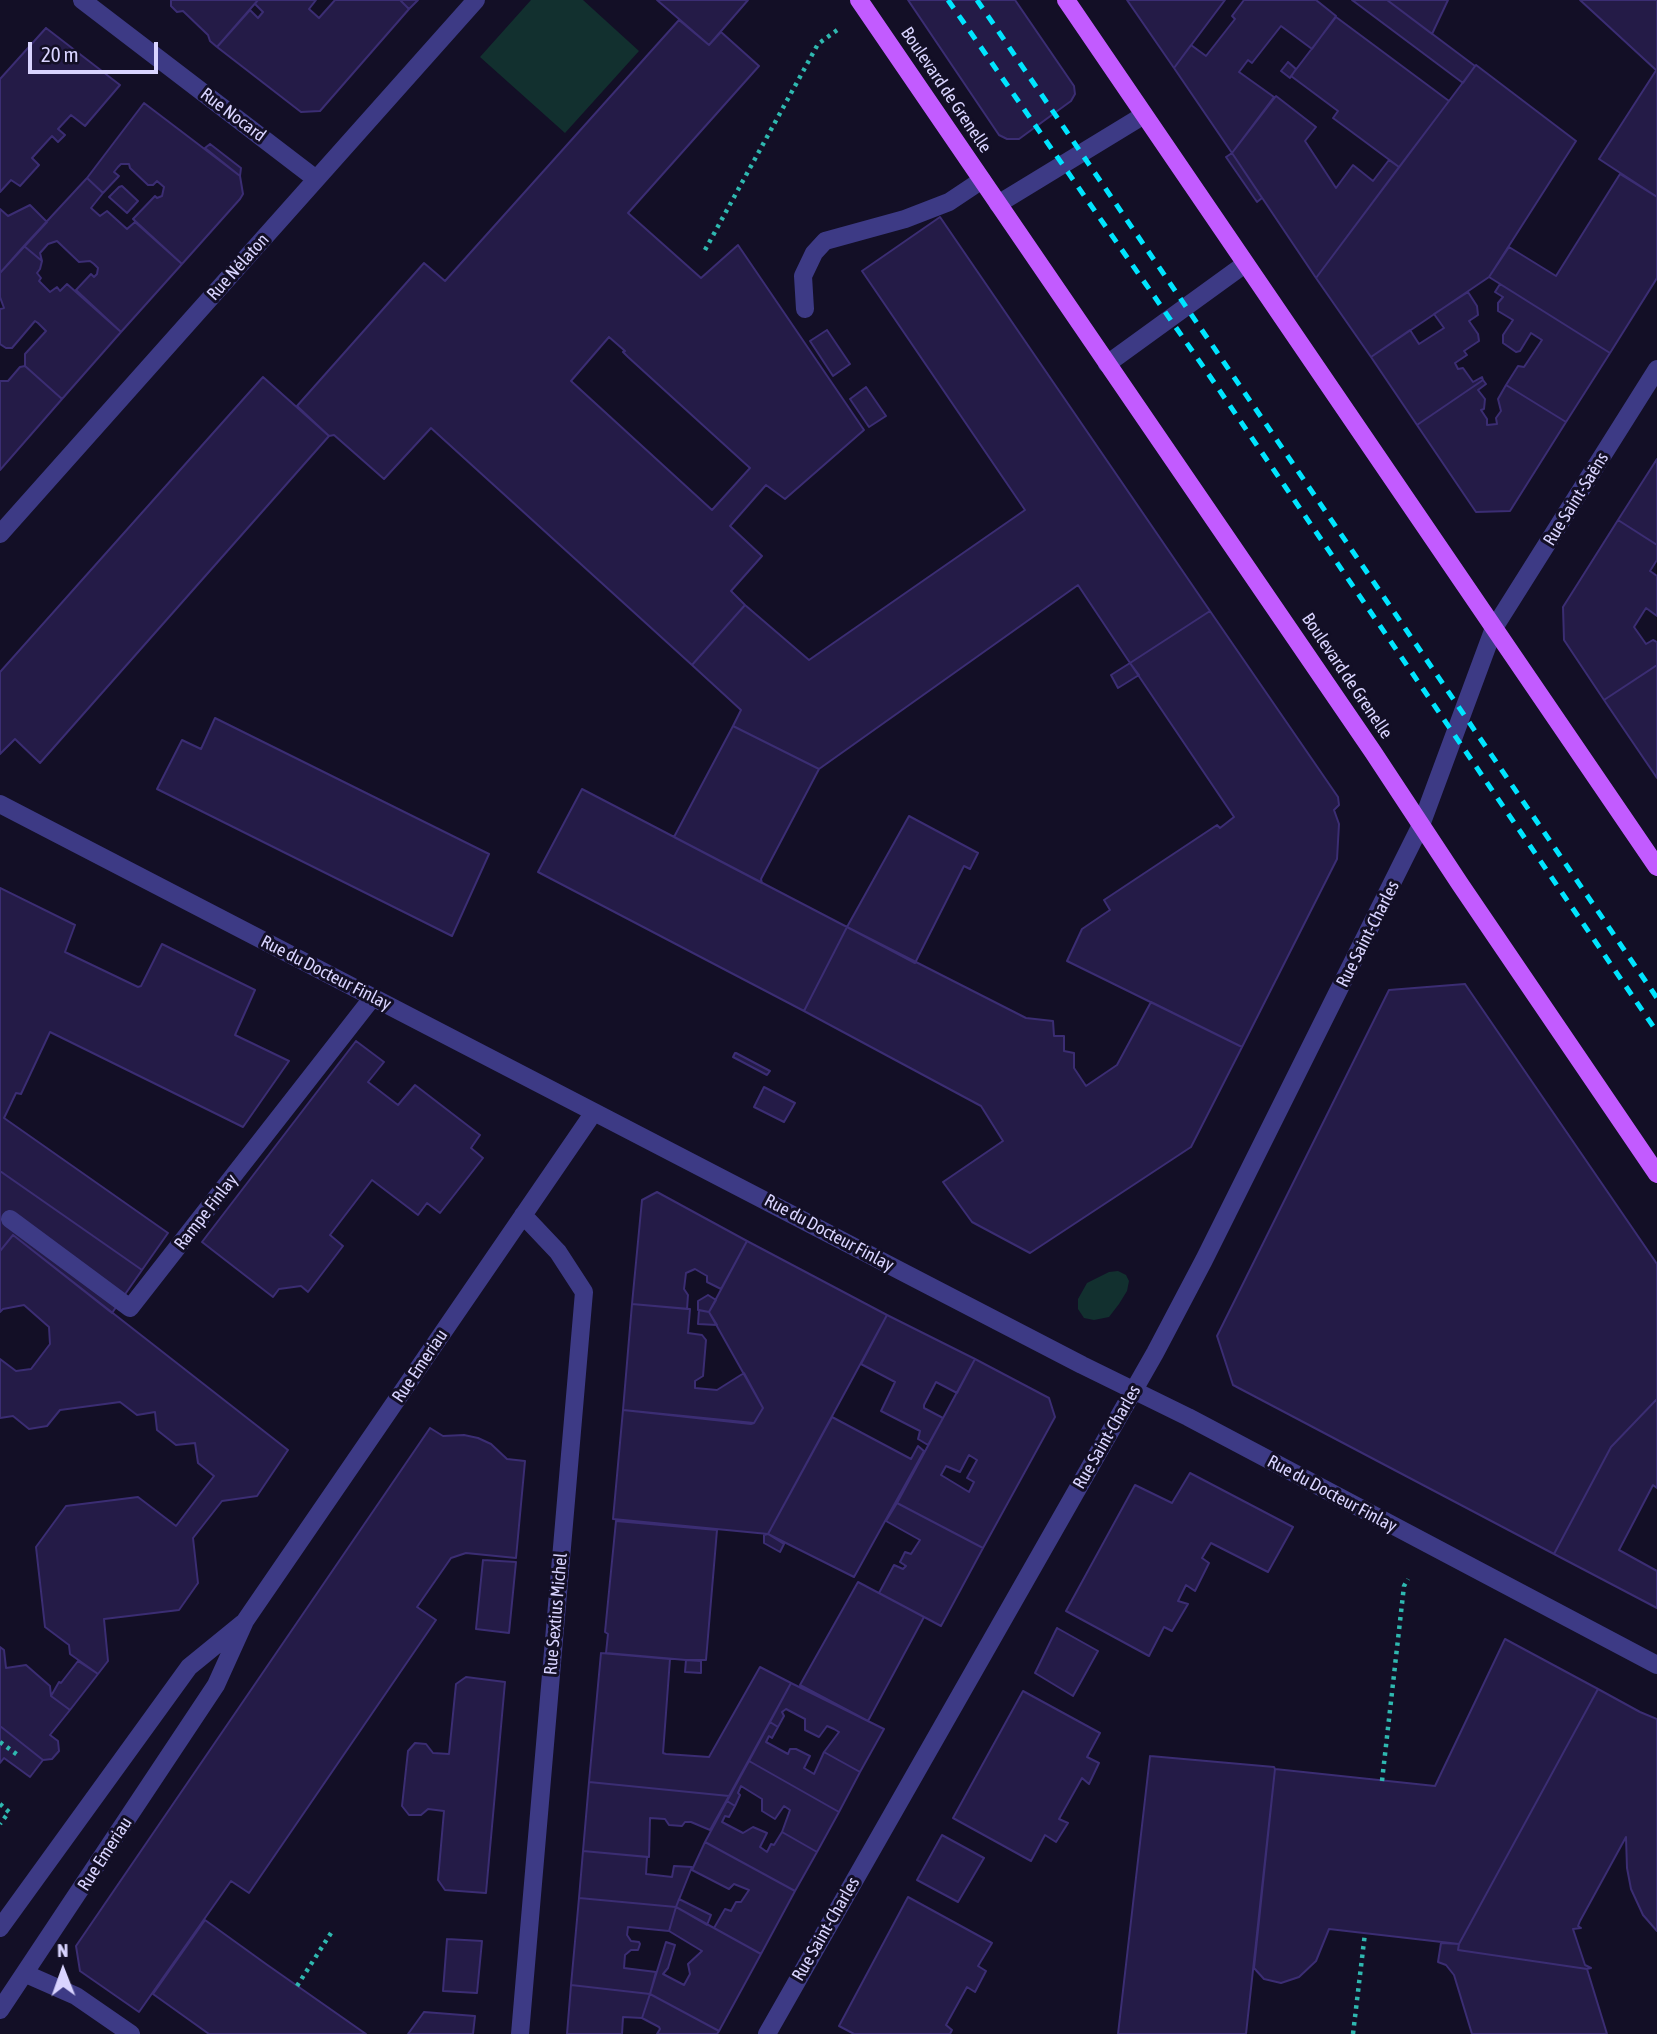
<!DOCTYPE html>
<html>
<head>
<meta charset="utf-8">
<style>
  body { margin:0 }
  #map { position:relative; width:1657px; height:2034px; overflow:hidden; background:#130f26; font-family:"Asap Condensed",sans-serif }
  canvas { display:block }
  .north { position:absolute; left:28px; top:1936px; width:70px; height:70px; -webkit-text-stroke:5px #130f26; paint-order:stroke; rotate:359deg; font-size:19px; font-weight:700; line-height:28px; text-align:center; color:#d9d4ff }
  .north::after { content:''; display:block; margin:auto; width:24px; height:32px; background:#d9d4ff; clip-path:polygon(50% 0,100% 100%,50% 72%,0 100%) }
  .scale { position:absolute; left:28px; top:42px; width:130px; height:32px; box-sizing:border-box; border:4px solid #d9d4ff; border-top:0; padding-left:9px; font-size:21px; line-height:24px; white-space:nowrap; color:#d9d4ff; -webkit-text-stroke:5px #130f26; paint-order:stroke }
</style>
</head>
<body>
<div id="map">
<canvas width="1657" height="2034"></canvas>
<div class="north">N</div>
<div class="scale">20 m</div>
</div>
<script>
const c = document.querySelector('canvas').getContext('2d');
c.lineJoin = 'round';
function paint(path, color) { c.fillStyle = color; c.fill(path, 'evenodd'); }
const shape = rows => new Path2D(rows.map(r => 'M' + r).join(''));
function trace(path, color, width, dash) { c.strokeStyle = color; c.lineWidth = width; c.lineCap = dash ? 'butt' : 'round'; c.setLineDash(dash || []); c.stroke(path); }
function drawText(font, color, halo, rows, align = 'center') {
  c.font = font + ' "Asap Condensed",sans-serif'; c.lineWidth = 6; c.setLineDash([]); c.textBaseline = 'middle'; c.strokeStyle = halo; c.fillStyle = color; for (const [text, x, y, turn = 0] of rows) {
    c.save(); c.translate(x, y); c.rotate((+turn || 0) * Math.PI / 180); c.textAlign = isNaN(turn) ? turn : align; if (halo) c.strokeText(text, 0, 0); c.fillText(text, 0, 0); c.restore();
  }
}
const green = shape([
  [531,0,583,0,639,51,565,133,480,57],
  [1118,1271,1126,1275,1129,1281,1127,1291,1119,1304,1109,1317,1094,1320,1084,1318,1078,1309,1078,1299,1087,1283,1109,1272]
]);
const building = shape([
  [171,0,258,0,217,47,210,41,208,35,183,11,177,12,171,6,171,0],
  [258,0,316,0,309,9,319,18,335,0,400,0,409,9,320,111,301,112,217,47,250,10,258,18,263,12,255,4,258,0],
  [400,0,418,0,409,9,400,0],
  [657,0,748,0,709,45,657,0],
  [908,0,1015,0,1074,86,1075,94,1071,101,1019,139,1007,139,999,135,908,0],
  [1127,0,1225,0,1174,68,1127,0],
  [1244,0,1316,0,1336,16,1312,49,1281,26,1252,63,1248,60,1239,72,1274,97,1232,153,1174,68,1191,45,1206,56,1235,19,1232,16,1244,0],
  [1352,0,1387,0,1475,66,1463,83,1352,0],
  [1387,0,1448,0,1432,34,1387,0],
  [1580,0,1657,0,1657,69,1656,70,1580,0],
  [1336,17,1449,101,1399,167,1333,118,1338,111,1291,76,1336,17],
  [679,20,709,45,721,32,759,66,628,213,701,278,738,245,864,430,785,499,766,485,730,526,762,556,731,591,745,605,692,665,431,428,384,479,334,435,329,436,297,406,424,263,445,281,679,20],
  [609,337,625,351,623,352,628,357,750,468,712,510,571,381,609,337],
  [46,28,120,85,85,126,71,115,58,129,65,135,58,142,52,136,32,158,39,165,20,186,11,180,0,192,0,79,46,28],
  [1288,62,1296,69,1290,78,1281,71,1288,62],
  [1476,65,1576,141,1489,277,1371,357,1316,278,1476,65],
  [1657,69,1657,197,1599,159,1657,69],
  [1276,96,1316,127,1305,141,1336,188,1353,165,1373,181,1389,160,1399,167,1316,278,1232,153,1276,96],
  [144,103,240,176,243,194,240,199,182,264,133,219,155,196,157,198,162,196,164,187,157,181,153,185,148,185,130,168,129,164,121,164,118,167,114,172,119,176,103,193,87,178,144,103],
  [210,144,241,168,240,176,205,148,210,144],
  [1232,153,1262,198,1257,202,1226,157,1232,153],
  [1620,174,1657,197,1657,278,1610,353,1489,277,1509,247,1556,276,1620,174],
  [87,178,103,193,91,208,100,216,107,211,127,229,135,222,182,264,121,332,76,290,91,274,94,277,97,274,98,268,94,264,90,261,79,262,57,241,48,244,40,253,42,261,24,246,87,178],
  [122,186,138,201,127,213,109,197,119,187,122,186],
  [30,205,47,222,0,273,0,209,8,216,30,205],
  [940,217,1210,611,1130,663,1078,585,819,769,733,726,741,710,692,665,745,605,809,660,1025,510,862,271,940,217],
  [24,246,42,261,40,269,37,273,41,278,39,281,50,292,57,287,60,291,67,284,121,332,62,399,25,366,25,354,46,331,38,323,35,321,12,348,6,348,0,344,0,309,4,308,0,297,0,273,24,246],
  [1500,284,1610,353,1566,422,1506,385,1518,366,1524,367,1542,340,1531,333,1520,351,1516,352,1503,343,1503,335,1513,320,1498,311,1498,303,1503,297,1495,292,1500,284],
  [1468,292,1477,306,1478,315,1469,321,1478,334,1479,341,1464,351,1467,355,1455,363,1458,369,1463,368,1473,382,1482,377,1483,380,1417,425,1371,357,1410,330,1419,344,1444,328,1434,314,1468,292],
  [827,330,850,364,833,376,810,341,827,330],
  [25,366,62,399,0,470,0,381,8,381,20,367,25,366],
  [263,377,329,436,40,763,15,739,0,754,0,672,263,377],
  [1483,380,1486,384,1478,390,1485,399,1484,409,1481,410,1487,419,1487,425,1497,424,1496,418,1501,411,1498,399,1506,385,1566,422,1510,511,1476,512,1417,425,1483,380],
  [866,387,886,416,869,427,850,399,866,387],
  [1657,459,1657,545,1618,520,1657,459],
  [1618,520,1657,545,1657,560,1650,571,1657,576,1657,616,1646,608,1634,627,1646,644,1653,640,1657,642,1657,665,1604,700,1564,640,1563,607,1618,520],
  [1210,611,1338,797,1339,805,1334,810,1339,824,1337,859,1242,1047,1067,961,1082,929,1110,910,1104,900,1217,825,1220,828,1234,817,1130,663,1210,611],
  [1130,663,1139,675,1118,688,1111,675,1130,663],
  [1657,665,1657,778,1604,700,1657,665],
  [215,718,489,854,452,936,157,789,182,740,201,749,215,718],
  [733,726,819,769,761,879,762,883,674,837,733,726],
  [582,789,847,927,804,1011,538,872,582,789],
  [909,816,978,853,970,869,964,866,915,963,847,927,909,816],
  [0,888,75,925,65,952,138,987,141,986,162,944,255,990,235,1035,289,1061,243,1127,50,1032,21,1094,16,1093,4,1118,168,1233,142,1270,0,1171,0,888],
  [847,927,1026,1018,1053,1021,1054,1036,1064,1036,1064,1051,1074,1053,1074,1068,1086,1086,1117,1065,1151,1002,1242,1047,1191,1147,1030,1253,972,1222,943,1182,1003,1141,981,1106,804,1011,847,927],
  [1465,984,1657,1264,1657,1399,1611,1447,1554,1554,1233,1385,1217,1336,1389,990,1465,984],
  [356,1041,384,1062,368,1082,398,1105,415,1085,480,1135,471,1148,483,1158,440,1213,427,1203,418,1215,372,1180,330,1235,343,1246,308,1292,301,1286,279,1289,273,1297,202,1242,356,1041],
  [735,1053,736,1053,770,1071,767,1075,733,1057,735,1053],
  [764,1087,795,1103,784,1122,754,1107,764,1087],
  [0,1171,142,1270,112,1313,13,1235,0,1251,0,1171],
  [657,1192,747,1241,721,1289,707,1282,707,1276,695,1269,686,1273,684,1289,688,1295,687,1309,632,1304,642,1200,657,1192],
  [13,1235,288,1450,257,1496,222,1501,193,1538,198,1583,179,1610,104,1619,108,1661,98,1674,70,1654,69,1645,45,1627,36,1547,66,1506,138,1497,176,1526,214,1476,198,1463,195,1443,176,1445,157,1430,155,1412,137,1415,120,1402,60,1410,47,1426,29,1429,13,1416,0,1418,0,1359,16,1371,31,1369,50,1344,49,1327,24,1305,3,1309,0,1312,0,1251,13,1235],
  [747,1241,887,1315,768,1534,613,1519,623,1410,751,1424,754,1423,763,1408,709,1312,747,1241],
  [708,1295,716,1300,709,1312,698,1310,698,1301,708,1295],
  [632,1304,690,1309,688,1333,702,1335,706,1340,703,1376,695,1381,695,1388,717,1390,744,1373,763,1408,754,1423,623,1410,632,1304],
  [699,1310,709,1312,717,1325,698,1324,699,1310],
  [887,1315,975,1359,957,1393,936,1382,924,1405,924,1408,943,1418,928,1445,918,1439,920,1431,881,1411,895,1382,861,1364,887,1315],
  [975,1359,1049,1398,1055,1417,983,1548,897,1503,975,1359],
  [969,1455,977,1460,967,1478,974,1482,969,1492,941,1475,946,1466,960,1472,969,1455],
  [1657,1399,1657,1488,1653,1485,1619,1550,1657,1571,1657,1608,1554,1554,1611,1447,1657,1399],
  [832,1417,911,1459,918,1446,924,1451,854,1577,768,1534,832,1417],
  [430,1428,443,1436,464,1435,478,1438,491,1444,507,1459,525,1461,516,1558,466,1553,451,1558,417,1607,436,1620,249,1893,231,1881,139,2012,80,1971,76,1946,430,1428],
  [1190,1473,1293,1527,1268,1572,1211,1543,1202,1558,1209,1563,1195,1591,1186,1585,1178,1601,1188,1604,1172,1631,1164,1627,1149,1656,1066,1611,1135,1485,1172,1503,1190,1473],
  [897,1503,983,1548,941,1626,879,1593,894,1565,903,1569,906,1566,900,1562,905,1552,911,1554,920,1540,886,1521,897,1503],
  [616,1521,717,1530,706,1660,686,1660,606,1653,608,1634,605,1632,616,1521],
  [768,1534,784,1544,780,1552,764,1543,764,1535,768,1534],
  [483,1560,516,1562,509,1633,476,1629,483,1560],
  [858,1582,924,1617,868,1721,800,1685,858,1582],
  [1057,1628,1098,1651,1073,1696,1035,1673,1057,1628],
  [1505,1639,1598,1689,1459,1944,1329,1929,1316,1961,1299,1977,1281,1983,1264,1979,1254,1968,1275,1769,1435,1786,1505,1639],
  [0,1647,4,1650,6,1668,26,1665,50,1686,51,1696,70,1710,50,1735,58,1741,59,1751,52,1759,43,1760,0,1726,0,1647],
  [601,1653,670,1659,663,1753,666,1754,709,1757,760,1667,791,1683,729,1796,589,1782,601,1653],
  [686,1660,701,1661,701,1673,685,1672,686,1660],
  [78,1661,98,1674,70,1710,51,1696,59,1682,61,1683,78,1661],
  [466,1677,505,1682,486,1893,445,1890,438,1880,444,1811,428,1809,421,1815,409,1815,402,1806,408,1751,415,1743,426,1744,433,1753,449,1754,456,1684,466,1677],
  [791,1683,884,1729,860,1772,824,1752,839,1732,834,1729,827,1726,819,1737,805,1730,805,1719,786,1709,782,1712,784,1716,778,1727,770,1722,791,1683],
  [1598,1689,1640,1712,1657,1719,1657,1931,1643,1915,1631,1889,1627,1868,1626,1837,1580,1921,1578,1926,1581,1928,1573,1929,1585,1965,1591,1968,1587,1969,1458,1950,1459,1944,1598,1689],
  [1023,1691,1100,1733,1087,1757,1099,1763,1089,1784,1082,1778,1059,1819,1068,1823,1056,1842,1045,1835,1031,1861,953,1818,1023,1691],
  [770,1722,778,1727,772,1738,769,1736,766,1742,788,1754,790,1749,796,1749,810,1756,804,1768,814,1774,824,1752,860,1772,839,1812,749,1761,770,1722],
  [0,1726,43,1760,30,1777,4,1758,0,1763,0,1726],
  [1150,1756,1274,1767,1275,1769,1246,2034,1118,2034,1150,1756],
  [749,1761,839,1812,817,1852,782,1832,790,1810,784,1806,775,1819,762,1811,762,1799,741,1786,738,1793,740,1795,735,1806,727,1801,749,1761],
  [589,1782,729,1796,710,1830,691,1822,685,1822,682,1826,669,1825,665,1819,650,1818,649,1857,583,1851,589,1782],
  [727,1801,735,1806,729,1817,725,1816,722,1822,743,1833,753,1827,767,1833,760,1847,767,1852,771,1844,774,1845,782,1832,817,1852,795,1891,705,1842,727,1801],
  [942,1835,984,1858,958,1902,917,1880,942,1835],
  [705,1842,795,1891,761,1954,714,1928,725,1909,731,1911,736,1902,741,1902,749,1890,734,1884,729,1889,692,1870,705,1842],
  [583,1851,647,1857,646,1874,672,1877,674,1866,692,1867,676,1907,579,1898,583,1851],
  [908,1897,992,1943,978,1966,986,1971,975,1992,967,1987,946,2025,952,2030,950,2034,854,2034,839,2026,908,1897],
  [579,1898,676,1907,669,1931,628,1927,627,1935,631,1941,639,1942,640,1944,638,1950,631,1950,625,1955,624,1968,656,1972,650,1994,571,1985,579,1898],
  [679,1899,711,1915,707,1925,676,1907,679,1899],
  [676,1907,761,1954,719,2031,650,1994,666,1942,675,1945,668,1968,663,1974,684,1985,690,1974,688,1964,702,1951,669,1931,676,1907],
  [205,1920,266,1964,366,2034,209,2034,153,1994,205,1920],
  [447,1939,482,1941,477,1993,443,1991,447,1939],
  [1441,1943,1459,1944,1458,1950,1587,1969,1607,2034,1472,2034,1454,1975,1446,1965,1438,1962,1441,1943],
  [571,1985,650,1994,642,2018,623,2017,622,2034,567,2034,571,1985],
  [650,1994,719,2031,717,2034,657,2034,660,2029,659,2027,642,2018,650,1994],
  [424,2012,475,2016,473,2034,408,2034,424,2012]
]);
const path = shape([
  [705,250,818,44,840,28],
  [0,1742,19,1756],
  [1382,1781,1404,1586,1408,1579],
  [0,1804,9,1812,0,1824],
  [297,1986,331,1933],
  [1353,2034,1365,1933]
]);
const minor = shape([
  [82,0,316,179],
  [998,204,1144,115],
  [805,309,803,276,814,253,825,241,905,219,949,202,982,180],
  [1107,364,1245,264],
  [0,534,476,0],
  [0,804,1082,1365,1188,1417,1657,1665],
  [10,1219,130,1308,373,997],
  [0,1928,189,1667,243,1623],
  [26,1974,76,1996,131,2034],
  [0,2010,216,1685,245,1621,594,1112],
  [520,2034,584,1292,558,1252,523,1215],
  [767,2034,1155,1353,1204,1260,1421,825,1494,628,1657,369]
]);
const major = shape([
  [859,0,1373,752,1460,884,1657,1174],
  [1066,0,1657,867]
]);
const rail = shape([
  [948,0,1209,375,1657,1032],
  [977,0,1657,998]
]);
const streetNames = [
  ["Boulevard de Grenelle",946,90,56],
  ["Rue Nocard",233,115,37],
  ["Rue Nélaton",238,267,-48],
  ["Rue Saint-Saëns",1576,499,-58],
  ["Boulevard de Grenelle",1347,676,56],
  ["Rue Saint-Charles",1368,934,-63],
  ["Rue du Docteur Finlay",326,973,27],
  ["Rampe Finlay",206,1212,-52],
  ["Rue du Docteur Finlay",829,1233,28],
  ["Rue Emeriau",420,1366,-56],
  ["Rue Saint-Charles",1107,1437,-60],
  ["Rue du Docteur Finlay",1332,1494,28],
  ["Rue Sextius Michel",556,1614,-85],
  ["Rue Emeriau",105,1854,-57],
  ["Rue Saint-Charles",826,1929,-60]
];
paint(green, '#12302f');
paint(building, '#241b47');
trace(building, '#3b2d73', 2);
trace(path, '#2fb8b0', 4.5, [3.5, 5]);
trace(minor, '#3d3a85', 18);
trace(major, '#c25bff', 18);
trace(rail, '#00e5ff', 5, [10, 9]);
drawText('18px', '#d9d4ff', '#130f26', streetNames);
</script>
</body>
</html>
